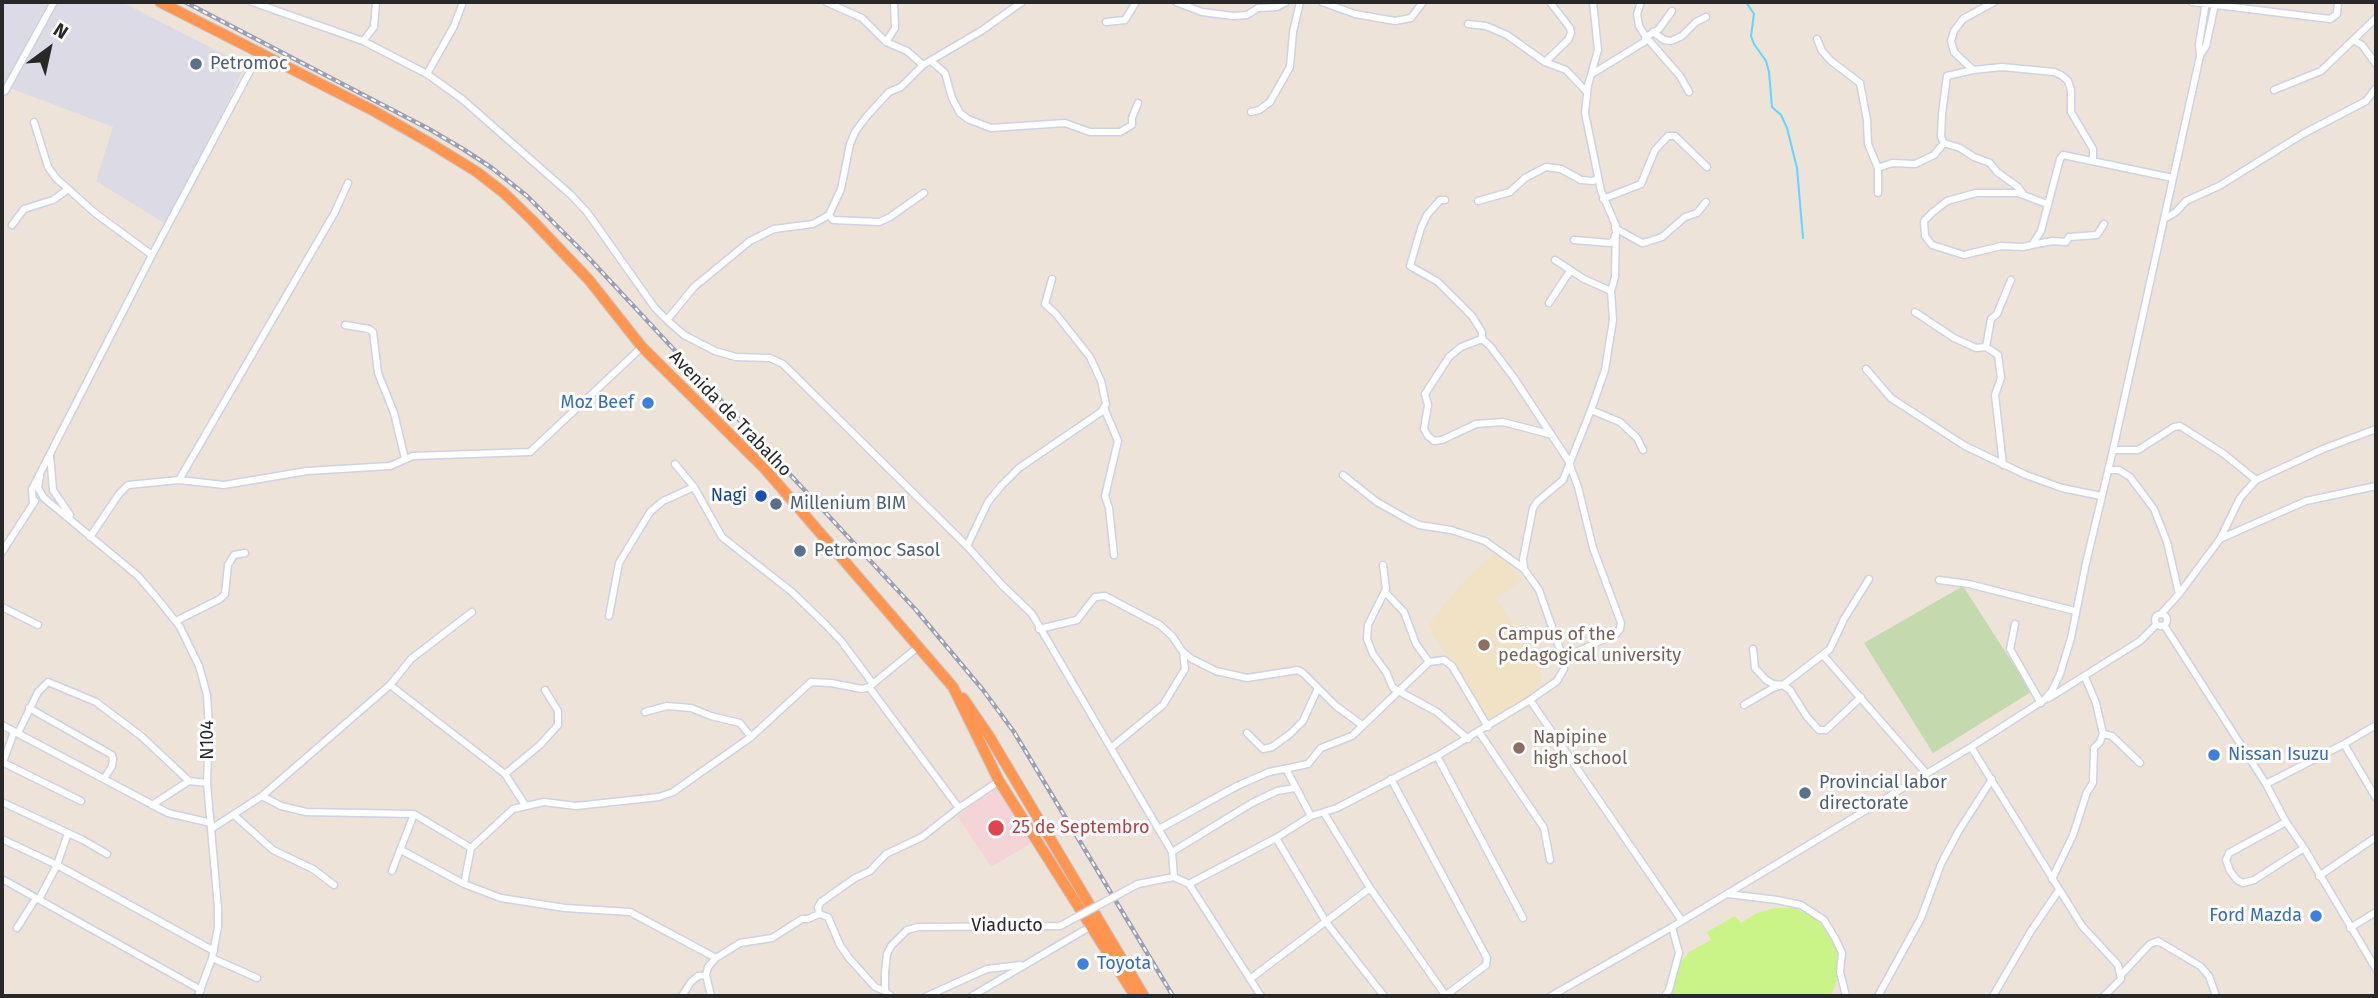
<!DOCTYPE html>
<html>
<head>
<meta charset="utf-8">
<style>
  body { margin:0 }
  #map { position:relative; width:2378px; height:998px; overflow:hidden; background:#ede3d8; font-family:"Fira Sans",sans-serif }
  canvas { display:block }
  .frame { position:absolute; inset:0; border:4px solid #282828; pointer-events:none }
  .north { position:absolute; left:14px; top:14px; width:70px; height:70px; -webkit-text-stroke:5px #fff; paint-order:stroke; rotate:33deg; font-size:19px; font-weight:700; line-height:28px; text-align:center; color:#282828 }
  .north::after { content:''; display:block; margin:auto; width:24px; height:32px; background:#282828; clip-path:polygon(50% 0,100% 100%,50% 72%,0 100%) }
</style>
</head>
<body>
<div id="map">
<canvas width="2378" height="998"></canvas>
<div class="frame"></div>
<div class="north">N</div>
</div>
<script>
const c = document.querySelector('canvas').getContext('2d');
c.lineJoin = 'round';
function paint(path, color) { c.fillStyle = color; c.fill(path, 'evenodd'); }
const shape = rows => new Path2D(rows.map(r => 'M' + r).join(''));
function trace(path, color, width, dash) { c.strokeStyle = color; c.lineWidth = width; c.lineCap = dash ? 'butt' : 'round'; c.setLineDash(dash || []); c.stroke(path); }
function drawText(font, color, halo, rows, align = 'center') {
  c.font = font + ' "Fira Sans",sans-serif'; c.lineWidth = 6; c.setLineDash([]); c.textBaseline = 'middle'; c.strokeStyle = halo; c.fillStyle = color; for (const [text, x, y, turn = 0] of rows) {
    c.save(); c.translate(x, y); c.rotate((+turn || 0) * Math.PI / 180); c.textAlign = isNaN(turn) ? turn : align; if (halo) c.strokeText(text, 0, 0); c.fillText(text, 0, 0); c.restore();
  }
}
const industrial = shape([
  [2,2,122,2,245,65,169,226,96,181,113,127,2,85]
]);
const education = shape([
  [1497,551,1522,580,1496,598,1540,664,1542,688,1491,721,1477,706,1428,625,1461,584]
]);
const medical = shape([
  [1000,784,1035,841,991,867,957,816]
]);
const cemetery = shape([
  [1963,586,2031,692,1933,753,1864,643]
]);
const pitch = shape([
  [1775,908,1794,908,1811,915,1826,929,1835,943,1840,958,1839,976,1831,996,1669,996,1668,990,1676,968,1689,952,1711,940,1707,932,1735,916,1741,923,1757,913]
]);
const stream = shape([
  [1746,2,1754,14,1751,36,1754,44,1766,61,1769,72,1772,107,1781,115,1787,128,1797,168,1803,238]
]);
const minor = shape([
  [252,2,363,41,427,74,454,26,463,2],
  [826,2,862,18,886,42,907,51,923,65],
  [1176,2,1202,12,1233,16,1247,15,1258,8,1277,7,1286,2],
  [1322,2,1355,14,1395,21,1411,18,1423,2],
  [1641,2,1637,14,1639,26,1646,37,1680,76,1689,92],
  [2192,2,2330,19,2337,14,2338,2],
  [1106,22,1125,20,1136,2],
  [1468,24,1486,26,1507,35,1545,62,1566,70,1587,92],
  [1653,32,1664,40,1671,41,1682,36,1696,22,1706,17],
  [1817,39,1822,51,1831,61,1860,83,1867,120,1868,144,1878,168,1878,193],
  [2353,40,2362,45,2376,64],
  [363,41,374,27,376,2],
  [886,42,895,28,894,2],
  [2201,54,2206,46,2215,4],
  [931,61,945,73,952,98,960,113,968,119,991,128,1065,123,1090,132,1120,132,1132,125,1132,118,1138,103],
  [1545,62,1568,40,1571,33,1570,28,1550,2],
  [1973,70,1954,52,1951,41,1954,31,1963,19,1994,2],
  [427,74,462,99,571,195,587,212,655,308,668,321,684,335,715,351,736,357,770,358,783,364,967,546,1002,585,1032,614,1172,852,1174,877],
  [1592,74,1644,42,1646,37,1659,29,1672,11],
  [2274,90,2321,71,2376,18],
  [2,92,5,91,54,2],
  [1251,112,1259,110,1270,102,1290,67,1293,32,1300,2],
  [34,122,48,167,56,178,95,213,152,255],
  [1878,168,1892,163,1915,164,1934,155,1944,143],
  [2023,194,2018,187,1997,172,1990,163,1974,157,1960,148,1944,143,1941,137,1942,114,1947,76,1973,70,2002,67,2054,72,2061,75,2068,81,2071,90,2071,112,2093,149,2093,161],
  [1603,199,1641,184,1655,150,1668,136,1675,136,1707,167],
  [1445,200,1440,200,1427,215,1421,228,1410,266,1438,282,1472,316,1482,332,1482,339,1490,346,1514,378,1568,460,1578,487,1593,548,1621,623,1620,629,1616,634,1563,658],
  [1478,201,1510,192,1525,178,1546,167,1561,169,1581,180,1593,181,1598,178],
  [2047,204,2018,193,1976,193,1947,201,1933,212,1924,221,1925,236,1932,245,1964,255,2001,246,2023,247,2032,245,2041,231,2060,159,2063,155,2173,178],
  [829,215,833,220,879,222,890,217,924,193],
  [2164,219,2176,212,2186,201,2219,186,2303,134,2366,101,2376,88],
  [12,225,24,209,53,200,67,190],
  [1615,228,1642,243,1647,242,1662,237,1685,217,1697,213,1706,202],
  [1574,240,1610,243,1614,241,1615,235],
  [2032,245,2052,241,2066,242,2069,237,2097,235,2104,224],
  [1555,260,1584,279,1611,291],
  [1549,303,1570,271],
  [1915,312,1954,338,1976,348,1986,347,1998,355,2001,378,1995,395,2003,465],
  [667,320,694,287,750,241,774,229,813,224,829,215,841,189,850,144,855,132,867,116,889,92,901,87,923,65,981,31,1022,2],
  [345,325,369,329,373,332,378,373,394,413,405,459],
  [1482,339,1461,347,1449,357,1425,394,1428,405,1424,429,1428,436,1434,441,1442,440,1476,424,1503,422,1549,434],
  [1986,347,1991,319,1997,314,2011,280],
  [1866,369,1891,398,1965,446,2026,475,2062,488,2101,496],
  [1104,408,1118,441,1105,496,1109,508,1114,555],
  [1591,410,1620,422,1637,438,1643,450],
  [2113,450,2138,450,2174,427,2180,426,2224,454,2256,480],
  [50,455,53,490,70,515],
  [675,464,694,487,722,537,792,592,826,625,842,642,873,684],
  [2108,470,2119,470,2130,477,2154,509,2167,542,2179,594],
  [1343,475,1377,502,1407,519,1419,525,1451,530,1485,541,1524,569],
  [40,476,38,488,44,498,138,576,157,598,180,627,199,666,207,695,209,727,207,783,218,908,218,927,212,958,198,996],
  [179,480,335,212,348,183],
  [33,503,32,489,152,255,259,54],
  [90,537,119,494,128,485,179,480,224,485,307,471,390,466,413,456,530,452,642,347],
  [2222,538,2306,501,2376,486],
  [967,546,988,502,1001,486,1019,468,1101,412,1106,404,1101,381,1090,357,1056,314,1045,304,1052,279],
  [2,552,35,501],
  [1383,565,1386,589,1368,625,1367,639,1373,654,1386,672,1393,688,1437,712,1468,739],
  [1939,580,1969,584,2075,611],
  [1385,592,1404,612,1416,644,1429,662],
  [2,607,38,625],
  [472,612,411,659,390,685,505,774,525,805],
  '2155 620a6 6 0 1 1 12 0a6 6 0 1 1-12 0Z',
  [2161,614,2179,594,2220,539,2240,498,2256,480,2323,449,2376,429],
  [609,616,619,563,650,512,663,501,694,487],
  [176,621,220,599,225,594,228,565,234,555,245,553],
  [2015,624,2010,649,2041,703],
  [2164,625,2266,784,2286,822,2304,848,2376,969],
  [1039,629,1077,620,1095,597,1105,596,1160,625,1172,636,1183,652,1192,659,1216,671,1247,678,1298,670,1303,673,1336,706,1362,725],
  [1753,649,1755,668,1766,680,1773,684,1783,685,1790,690,1807,717,1819,730,1826,730,1861,697],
  [1823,655,1926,773],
  [869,687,959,808],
  [2049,698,2140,641,2156,625],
  [1530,700,1682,921],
  [1744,705,1773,688,1783,685,1830,649,1844,619,1869,579],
  [29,708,112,755,113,759,112,766,104,779],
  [645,712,667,706,691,708,711,716,740,723,751,737],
  [2,725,168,813,211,823],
  [1479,732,1544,828,1550,860],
  [18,733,38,692,48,682,96,702,141,736,189,781,207,783],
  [1247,733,1263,749,1272,747,1290,734,1303,721,1318,688],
  [2103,734,2112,736,2140,763],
  [2344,744,2376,798],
  [1112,747,1163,705,1185,669,1183,652],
  [1971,747,2082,926,2118,965,2121,979,2104,996],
  [1437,756,1523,918],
  [2,762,81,801],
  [2,765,14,732],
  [1286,769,1311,816],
  [505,774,540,745,558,725,558,711,545,690],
  [1391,779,1487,958,1486,965,1445,996],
  [2266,784,2344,744,2376,725],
  [262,796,281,806,306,812,414,814,471,848],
  [2,802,83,840,107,854],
  [152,805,189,781],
  [1324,813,1370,888,1446,996],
  [234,815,273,850,313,869,334,885],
  [2286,822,2229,853,2226,860,2230,871,2237,880,2243,883,2254,880,2304,848],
  [211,829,262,796,390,685],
  [1159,829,1237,786,1269,772,1308,764,1321,748,1352,736,1429,662,1444,660,1452,666,1488,727],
  [1276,838,1326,922,1384,996],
  [2,839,57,865,214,951],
  [401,850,464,884,501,898,565,908,630,912,716,958],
  [1172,852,1252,803,1277,791,1295,788],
  [392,871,414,814],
  [2319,876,2376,837],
  [1174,877,1189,884,1261,996],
  [2,879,201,990],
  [2052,879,2073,835,2087,792,2093,783,2094,748,2100,742,2103,734,2096,703,2085,677],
  [464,884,471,848,513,809,544,802,576,806,659,797,673,792,751,737,811,682,831,683,862,689,869,687,918,647],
  [1138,884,1174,877],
  [1189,884,1276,838,1311,816,1337,808,1437,756,1530,700,1557,681,1564,669,1563,658,1539,590,1524,569,1523,559,1533,508,1538,501,1563,480,1591,410,1605,370,1613,320,1611,291,1615,277,1616,226,1601,191,1585,113,1588,85,1598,50,1593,2],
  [1728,894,1777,900,1801,905,1824,920,1835,938,1842,953,1840,972,1846,996],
  [39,899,57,865,68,833],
  [819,914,818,907,821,902,855,878,870,871,886,854,922,837,959,808,999,781],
  [17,928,36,898],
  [2350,928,2376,912],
  [212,958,257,978],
  [885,972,885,991,891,996],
  [2121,975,2150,944,2158,941,2200,966,2209,976,2216,996],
  [1250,979,1370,888],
  [682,996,691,982,698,976,706,975],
  [711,996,706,975,708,967,716,958,740,943,772,938,802,919,808,919,819,914,828,917,840,945,849,958,875,987,885,991],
  [927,996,987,969,1020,965],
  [972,996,1098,922],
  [1551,996,1672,927,1971,747,2044,700,2052,691,2060,674,2071,638,2086,563,2113,450,2200,56,2199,44,2206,2],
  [1665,996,1669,990,1679,953,1672,927],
  [1878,996,1921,918,1941,864,1958,832,1992,779],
  [1993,996,2031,931,2059,890]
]);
const highway = shape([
  [160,2,374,111,430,143,477,172,504,193,532,220,589,280,642,347,765,469,953,687,999,781,1135,996],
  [963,698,989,736,1144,996]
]);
const rail = shape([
  [185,2,429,129,463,149,492,168,527,196,586,255,916,610,983,690,1014,732,1173,996]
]);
const minorBridge = shape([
  [885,972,887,954,891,946,907,930,918,927,1060,926,1138,884]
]);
const markers = [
  [196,64,7,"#5c6f8a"],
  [648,403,7,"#3f7fe0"],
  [761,496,7,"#1a4fb4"],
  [776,504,7,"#5c6f8a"],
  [800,551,7,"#5c6f8a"],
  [1484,645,7,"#8d6e63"],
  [1519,748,7,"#8d6e63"],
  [2214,755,7,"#3f7fe0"],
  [1805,793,7,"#5c6f8a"],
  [996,828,9,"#e0444e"],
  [2316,916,7,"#3f7fe0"],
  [1083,964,7,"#3f7fe0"]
];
const serviceNames = [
  ["Petromoc",210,64],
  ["Millenium BIM",790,504],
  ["Petromoc Sasol",814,551],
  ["Provincial labor",1819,783],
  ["directorate",1819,804]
];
const shopNames = [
  ["Moz Beef",634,403],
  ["Nissan Isuzu",2228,755,"left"],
  ["Ford Mazda",2302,916],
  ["Toyota",1097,964,"left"]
];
const streetNames = [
  ["Avenida de Trabalho",730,414,46],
  ["N104",208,740,-90],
  ["Viaducto",1007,926]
];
const transitNames = [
  ["Nagi",747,496]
];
const educationNames = [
  ["Campus of the",1498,635],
  ["pedagogical university",1498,656],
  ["Napipine",1533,738],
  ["high school",1533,759]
];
const healthNames = [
  ["25 de Septembro",1012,828]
];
paint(industrial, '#dcdae4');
paint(education, '#f1e1c5');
paint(medical, '#f5d4d7');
paint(cemetery, '#c4d9ad');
paint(pitch, '#caf388');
trace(stream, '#5ed8fc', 2);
trace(minor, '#cdd2e4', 9);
trace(highway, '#c7c7c7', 12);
trace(minor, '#fff', 6);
trace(highway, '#ff9551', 10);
trace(rail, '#9a9fb5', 4.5);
trace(rail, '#fff', 2, [5]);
trace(minorBridge, '#cdd2e4', 9, []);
trace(minorBridge, '#fff', 6);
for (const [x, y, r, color] of markers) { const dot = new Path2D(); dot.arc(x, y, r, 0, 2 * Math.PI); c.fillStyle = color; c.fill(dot); trace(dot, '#fff', 2.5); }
drawText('18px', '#4e5e75', '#fff', serviceNames, 'left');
drawText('18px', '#366cbe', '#fff', shopNames, 'right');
drawText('18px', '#282828', '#fff', streetNames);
drawText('18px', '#164399', '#fff', transitNames, 'right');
drawText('18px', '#785e54', '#fff', educationNames, 'left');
drawText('18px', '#be3a42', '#fff', healthNames, 'left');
</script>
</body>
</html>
